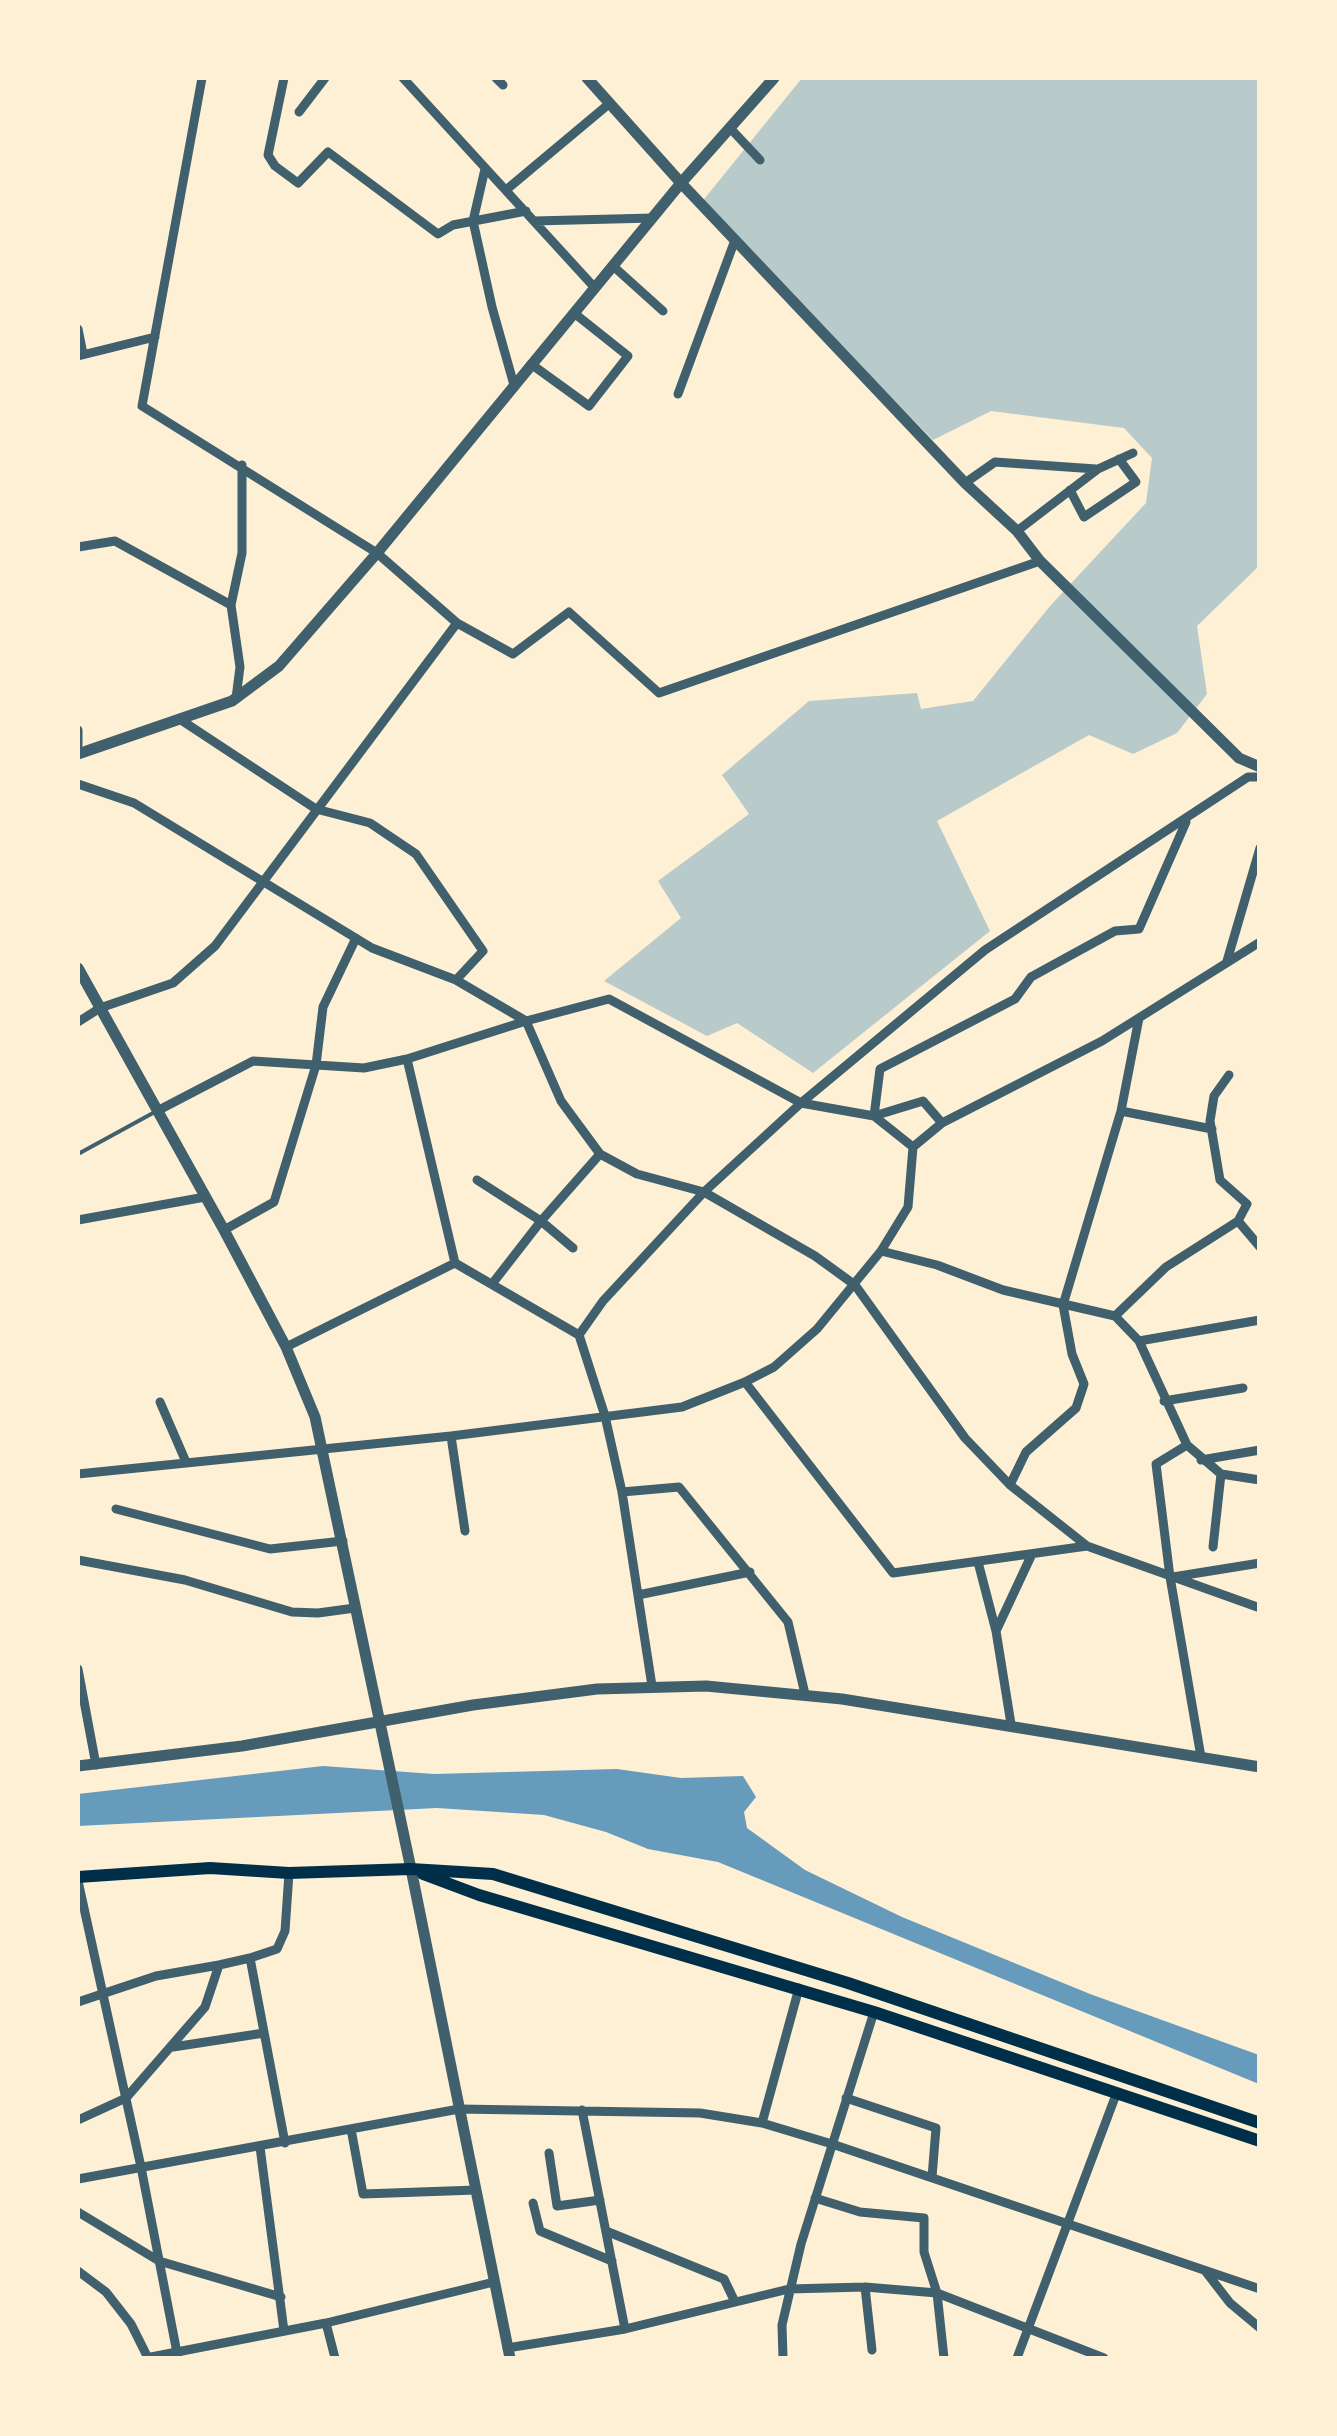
<!DOCTYPE html>
<html>
<head>
<meta charset="utf-8">
<style>
  body { margin:0 }
  #map { position:relative; width:1337px; height:2436px; overflow:hidden; background:#fdf0d5; font-family:Overpass,sans-serif }
  canvas { display:block }
  .frame { position:absolute; inset:0; border:80px solid #fdf0d5; pointer-events:none }
</style>
</head>
<body>
<div id="map">
<canvas width="1337" height="2436"></canvas>
<div class="frame"></div>
</div>
<script>
const c = document.querySelector('canvas').getContext('2d');
c.lineJoin = 'round';
function paint(path, color) { c.fillStyle = color; c.fill(path, 'evenodd'); }
const shape = rows => new Path2D(rows.map(r => 'M' + r).join(''));
function trace(path, color, width, dash) { c.strokeStyle = color; c.lineWidth = width; c.lineCap = dash ? 'butt' : 'round'; c.setLineDash(dash || []); c.stroke(path); }
const green = shape([
  [802,78,1259,78,1259,566,1197,626,1207,694,1177,733,1133,754,1089,735,937,821,990,931,813,1073,737,1023,707,1036,604,981,681,918,658,881,749,814,722,775,809,701,917,693,921,709,973,701,1050,606,1146,503,1152,458,1124,428,991,411,933,440,701,203]
]);
const water = shape([
  [323,1766,434,1774,617,1769,681,1778,743,1776,756,1797,744,1812,747,1828,805,1870,902,1917,1090,1994,1259,2055,1259,2084,718,1862,648,1849,606,1832,544,1815,437,1808,78,1826,78,1794]
]);
const service = shape([
  [78,1154,153,1113]
]);
const minor = shape([
  [202,78,142,406,377,553,457,623,513,654,569,612,659,693,1040,561],
  [284,78,268,155,275,166,298,183,328,152,438,234,453,225,526,211],
  [403,78,595,288],
  [496,78,503,85],
  [299,112,325,78],
  [730,128,760,160],
  [485,169,473,221,492,307,514,385],
  [506,190,610,103],
  [534,221,653,218],
  [613,266,663,311],
  [78,329,83,354],
  [78,356,155,337],
  [531,364,589,406,628,356,574,313],
  [678,394,735,240],
  [965,483,995,462,1096,469],
  [1070,490,1084,517,1136,482,1119,459],
  [1017,531,1098,469,1133,453],
  [78,547,115,541,231,605],
  [236,698,240,667,231,605,242,553,242,465],
  [181,720,316,809,370,823,416,854,483,951,456,980],
  [78,730,78,745],
  [78,784,134,803,372,948,456,980,526,1021,561,1101,600,1154,637,1174,704,1192,815,1256,855,1285,965,1438,1010,1485,1087,1546,1260,1608],
  [1227,961,1260,848],
  [78,1022,100,1008,173,983,215,946,457,623],
  [407,1059,455,1263],
  [1229,1075,1214,1096,1210,1121,1220,1180,1247,1204,1238,1221],
  [157,1111,253,1061,364,1068,407,1059,526,1021,609,999,801,1103,874,1116,923,1101,942,1123],
  [1121,1111,1212,1129],
  [913,1147,874,1116,880,1069,1015,999,1031,977,1115,931,1139,929,1186,822],
  [477,1180,541,1221,573,1248],
  [78,1220,205,1197],
  [224,1230,274,1202,316,1065,323,1007,356,938],
  [881,1251,937,1265,1003,1290,1115,1316,1139,1341,1187,1445,1221,1474,1260,1480],
  [492,1284,541,1221,600,1154],
  [1115,1316,1166,1267,1238,1221,1260,1247],
  [1139,1341,1260,1320],
  [286,1347,455,1263,579,1335],
  [745,1382,893,1573,1087,1546],
  [1164,1401,1243,1388],
  [160,1402,186,1462],
  [451,1436,465,1531],
  [1187,1445,1156,1464,1170,1577,1201,1757],
  [1201,1460,1260,1450],
  [78,1474,451,1436,682,1407,745,1382,774,1367,817,1329,881,1251,908,1207,913,1147,942,1123,1102,1041,1260,942],
  [1010,1485,1026,1452,1076,1408,1084,1384,1072,1354,1063,1305,1121,1111,1139,1018],
  [622,1492,679,1487,788,1622,805,1694],
  [116,1509,270,1549,343,1541],
  [1213,1547,1221,1474],
  [78,1560,185,1580,292,1612,318,1613,355,1608],
  [978,1562,996,1631],
  [1173,1577,1260,1563],
  [638,1595,750,1572],
  [78,1669,96,1765],
  [652,1686,622,1492,605,1416,579,1335,603,1301,704,1192,801,1103,985,950,1248,777,1260,777],
  [1011,1724,996,1631,1032,1554],
  [78,1881,141,2167,178,2358],
  [78,2002,156,1976,219,1965],
  [173,2047,264,2033],
  [846,2098,936,2128,932,2177],
  [582,2110,625,2329],
  [78,2120,126,2098,205,2007,219,1965,250,1958],
  [762,2123,799,1988],
  [351,2129,363,2194,476,2190],
  [285,2143,250,1958,277,1949,285,1931,289,1873],
  [260,2147,284,2331],
  [549,2153,557,2206,600,2200],
  [78,2179,459,2109,700,2113,762,2123,832,2144,1260,2289],
  [815,2198,860,2212,924,2218,924,2252,937,2293,944,2358],
  [533,2203,540,2231,612,2261],
  [78,2212,159,2261,281,2297],
  [606,2231,724,2279,735,2302],
  [78,2271,106,2292,131,2324,148,2358],
  [1206,2272,1230,2303,1260,2328],
  [865,2287,872,2350],
  [326,2323,335,2358],
  [507,2348,625,2329,789,2289,865,2287,937,2293,1104,2358],
  [146,2358,326,2323,494,2282],
  [783,2358,782,2325,801,2244,874,2012],
  [1017,2358,1117,2092]
]);
const tertiary = shape([
  [587,78,681,183,965,483,1017,531,1040,561,1239,758,1260,767],
  [78,754,232,701,279,666,377,553,681,183,774,78],
  [78,968,224,1230,286,1347,315,1417,411,1869,510,2358],
  [78,1766,242,1746,473,1705,597,1689,706,1686,842,1699,1260,1767]
]);
const secondary = shape([
  [423,1874,479,1895,874,2012,1260,2141],
  [78,1877,210,1868,289,1873,411,1869,493,1874,848,1983,1260,2123]
]);
paint(green, '#b9caca');
paint(water, '#669bbc');
trace(service, '#3f606c', 4);
trace(minor, '#3f606c', 9);
trace(tertiary, '#3f606c', 11);
trace(secondary, '#003049', 12);
</script>
</body>
</html>
